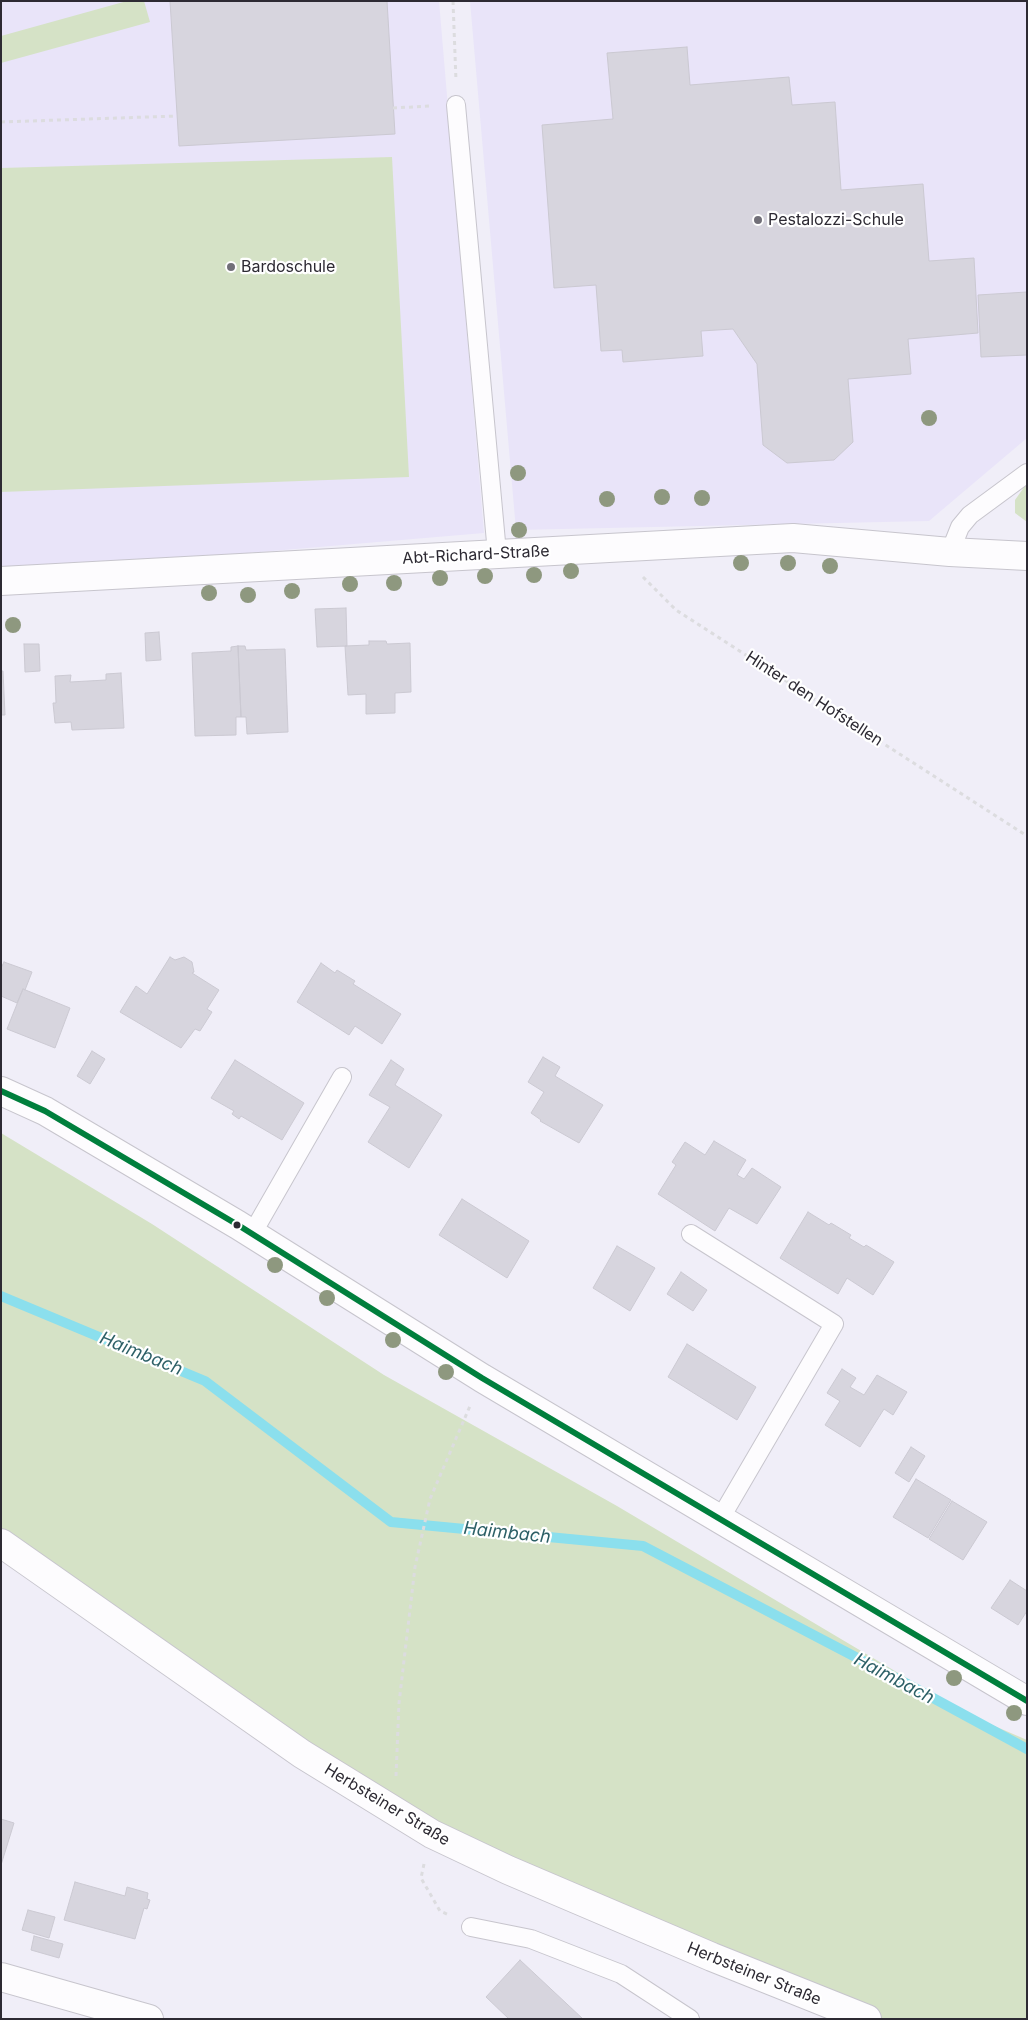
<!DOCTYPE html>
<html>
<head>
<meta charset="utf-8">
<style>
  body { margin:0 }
  #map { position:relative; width:1028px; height:2020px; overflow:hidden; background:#f0eef8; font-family:Inter,sans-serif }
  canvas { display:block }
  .frame { position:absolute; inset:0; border:2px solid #2d2a33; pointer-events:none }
</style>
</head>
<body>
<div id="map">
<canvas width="1028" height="2020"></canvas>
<div class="frame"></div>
</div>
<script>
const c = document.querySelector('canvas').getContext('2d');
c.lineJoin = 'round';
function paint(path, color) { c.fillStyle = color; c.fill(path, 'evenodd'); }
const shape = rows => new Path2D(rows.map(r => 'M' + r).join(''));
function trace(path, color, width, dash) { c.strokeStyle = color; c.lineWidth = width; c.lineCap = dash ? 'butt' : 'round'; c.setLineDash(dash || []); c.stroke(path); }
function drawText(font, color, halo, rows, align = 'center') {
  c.font = font + ' Inter,sans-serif'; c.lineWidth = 4.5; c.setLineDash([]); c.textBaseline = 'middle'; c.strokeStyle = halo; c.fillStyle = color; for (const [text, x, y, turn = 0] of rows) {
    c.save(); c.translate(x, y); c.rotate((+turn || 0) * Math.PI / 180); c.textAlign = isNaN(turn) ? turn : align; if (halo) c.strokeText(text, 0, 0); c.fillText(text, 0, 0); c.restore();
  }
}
const built = shape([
  [1,1,439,1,484,533,1,574],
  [470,1,1027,1,1027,438,929,521,516,530]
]);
const green = shape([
  [127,1,144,1,150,22,1,63,1,36],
  [392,157,409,477,1,492,1,168],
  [1027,483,1027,522,1015,513,1015,500],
  [1,1133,152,1224,384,1375,617,1506,969,1715,1027,1740,1027,2019,852,2019,478,1848,1,1556]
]);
const stream = shape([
  [1,1296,205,1381,391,1522,643,1546,911,1686,1027,1749]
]);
const building = shape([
  [170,1,387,1,395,134,179,146,170,1],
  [687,47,690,85,789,77,792,105,835,102,841,190,923,184,929,261,974,258,978,333,908,339,911,374,848,379,853,442,834,460,787,463,763,445,757,364,733,329,701,331,703,356,623,362,622,350,601,351,596,285,554,288,542,125,613,119,607,53,687,47],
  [1027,292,1027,355,981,357,978,295,1027,292],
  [346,608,347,646,317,647,315,609,346,608],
  [159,632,161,660,146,661,145,633,159,632],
  [369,641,386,641,387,644,410,643,411,692,395,693,395,713,366,714,366,694,348,695,345,646,369,645,369,641],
  [24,644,39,644,40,671,25,672,24,644],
  [238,646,241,717,236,717,236,735,195,736,192,653,231,651,231,647,238,646],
  [238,646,245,646,246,650,285,649,288,732,247,734,246,717,241,717,238,646],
  [1,671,3,671,5,715,1,715,1,671],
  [121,673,124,728,72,730,71,722,55,723,53,703,56,703,55,676,71,675,70,682,106,680,106,674,121,673],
  [170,957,175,960,184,957,192,962,194,972,192,973,219,990,207,1009,212,1012,200,1031,195,1029,181,1048,120,1012,136,986,147,994,170,957],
  [4,962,32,972,25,990,23,989,17,1003,1,996,1,968,4,962],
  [321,963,335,973,337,970,355,981,353,984,401,1014,382,1044,355,1026,349,1035,297,1002,321,963],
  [23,989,70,1008,55,1048,7,1029,23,989],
  [92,1051,105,1059,90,1084,77,1076,92,1051],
  [543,1057,560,1067,555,1076,603,1105,579,1143,540,1121,541,1120,531,1113,544,1092,528,1082,543,1057],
  [235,1060,304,1103,282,1140,241,1116,239,1119,232,1114,234,1111,211,1098,235,1060],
  [391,1060,404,1069,395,1085,442,1115,409,1168,368,1142,390,1107,369,1095,391,1060],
  [714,1141,746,1160,737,1175,744,1179,752,1168,781,1187,757,1224,729,1208,715,1231,658,1194,676,1165,672,1162,685,1142,705,1155,714,1141],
  [462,1199,529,1241,507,1278,439,1235,462,1199],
  [808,1212,829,1225,831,1223,851,1235,849,1238,864,1247,866,1245,894,1262,873,1295,847,1278,838,1294,780,1258,808,1212],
  [617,1246,655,1268,630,1311,593,1288,617,1246],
  [681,1272,707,1290,693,1311,667,1294,681,1272],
  [687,1344,756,1387,737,1420,668,1377,687,1344],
  [842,1369,856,1378,850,1387,864,1395,877,1375,907,1392,893,1415,884,1409,860,1447,825,1425,840,1401,827,1393,842,1369],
  [911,1447,925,1456,909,1482,895,1473,911,1447],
  [916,1479,951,1500,928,1538,893,1517,916,1479],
  [952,1501,987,1522,963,1560,929,1539,952,1501],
  [1010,1580,1027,1591,1027,1611,1018,1625,991,1608,1010,1580],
  [1,1819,14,1823,1,1865,1,1819],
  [75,1882,125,1896,127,1887,148,1893,147,1899,150,1900,147,1909,144,1908,135,1939,64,1920,75,1882],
  [28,1910,55,1917,49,1938,22,1930,28,1910],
  [34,1936,63,1944,59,1958,31,1950,34,1936],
  [520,1960,583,2019,509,2019,486,1997,520,1960]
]);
const path = shape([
  [453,1,456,81],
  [393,108,430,106],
  [1,122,177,116],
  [643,577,676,610,1027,836],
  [396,1776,399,1703,415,1567,430,1499,470,1406],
  [424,1864,421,1878,440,1911,449,1915]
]);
const service = shape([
  [456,105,497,553],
  [950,552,960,527,970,515,1027,473],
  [252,1234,342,1077],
  [691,1234,834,1324,720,1519],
  [471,1927,531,1939,621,1974,690,2019]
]);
const minor = shape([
  [1,581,793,538,950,552,1027,556],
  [1,1091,45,1111,238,1225,482,1378,1027,1701],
  [1,1543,302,1754,432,1834,508,1870,712,1957,867,2019],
  [1,1977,149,2019]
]);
const bus1 = shape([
  [1,1091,45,1111,238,1225,482,1378,1027,1701]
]);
const trees = [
  [929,418],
  [518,473],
  [662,497],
  [702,498],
  [607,499],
  [519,530],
  [741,563],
  [788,563],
  [830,566],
  [571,571],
  [534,575],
  [485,576],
  [440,578],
  [394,583],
  [350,584],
  [292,591],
  [209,593],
  [248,595],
  [13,625],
  [275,1265],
  [327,1298],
  [393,1340],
  [446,1372],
  [954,1678],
  [1014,1713]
];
const markers = [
  [758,220,5,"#716f78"],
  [231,267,5,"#716f78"],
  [237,1225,4.5,"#2d2a33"]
];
const poiNames = [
  ["Pestalozzi-Schule",768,220],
  ["Bardoschule",241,267]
];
const streetNames = [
  ["Abt-Richard-Straße",476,555,-3],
  ["Hinter den Hofstellen",814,699,33],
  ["Herbsteiner Straße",387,1805,31],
  ["Herbsteiner Straße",754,1974,22]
];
const waterNames = [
  ["Haimbach",141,1354,22],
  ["Haimbach",507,1533,6],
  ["Haimbach",894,1679,28]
];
paint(built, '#e9e4f9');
paint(green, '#d5e2c6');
trace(stream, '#8bdfed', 10);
paint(building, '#d7d5de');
trace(building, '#cbc9d2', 1);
trace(service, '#c7c5cd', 20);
trace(minor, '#c7c5cd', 30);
trace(path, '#dcdcdf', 3, [4, 4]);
trace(service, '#fdfcfe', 18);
trace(minor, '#fdfcfe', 28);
trace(bus1, '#007f3d', 6);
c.fillStyle = '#8e987f';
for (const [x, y] of trees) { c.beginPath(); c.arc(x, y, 8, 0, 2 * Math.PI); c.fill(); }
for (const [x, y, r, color] of markers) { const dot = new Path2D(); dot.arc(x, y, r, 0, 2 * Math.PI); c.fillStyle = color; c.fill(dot); trace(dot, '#fff', 2); }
drawText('16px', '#2d2a33', '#fff', poiNames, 'left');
drawText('16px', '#2d2a33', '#fff', streetNames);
drawText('italic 18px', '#2d6067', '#fff', waterNames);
</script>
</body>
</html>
